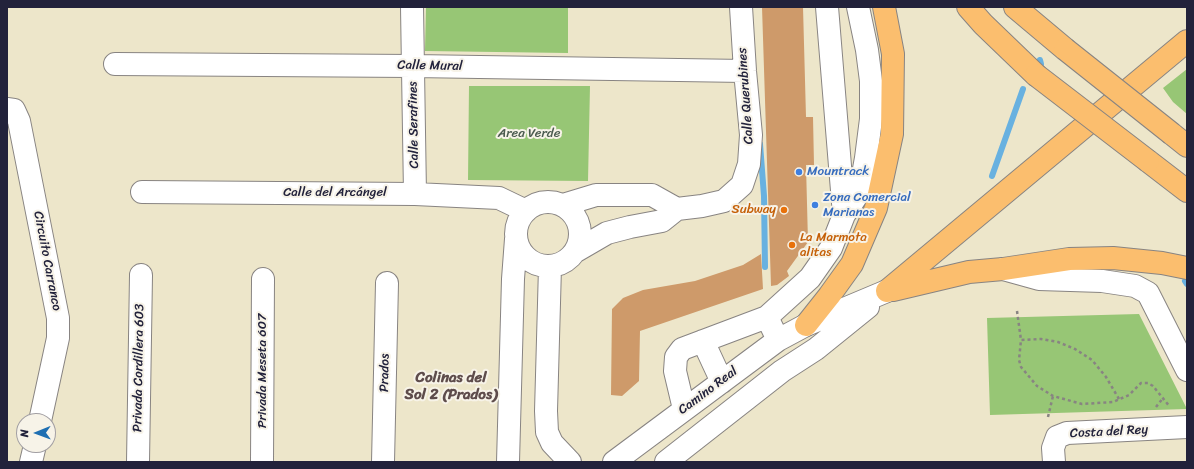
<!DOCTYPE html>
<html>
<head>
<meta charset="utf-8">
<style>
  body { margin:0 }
  #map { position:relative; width:1194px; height:469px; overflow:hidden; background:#ede6ca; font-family:Sriracha,sans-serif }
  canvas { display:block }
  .frame { position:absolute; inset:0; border:8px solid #22223b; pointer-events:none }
  .north { position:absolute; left:16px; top:413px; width:40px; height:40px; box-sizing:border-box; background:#f7f3e8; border:1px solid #a29fa3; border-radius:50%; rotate:269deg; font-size:11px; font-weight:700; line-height:16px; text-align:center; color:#22223b }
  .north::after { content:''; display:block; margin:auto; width:14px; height:18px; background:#1f6fb2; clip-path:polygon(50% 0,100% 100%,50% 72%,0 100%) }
</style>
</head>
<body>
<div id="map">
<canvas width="1194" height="469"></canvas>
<div class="frame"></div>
<div class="north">N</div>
</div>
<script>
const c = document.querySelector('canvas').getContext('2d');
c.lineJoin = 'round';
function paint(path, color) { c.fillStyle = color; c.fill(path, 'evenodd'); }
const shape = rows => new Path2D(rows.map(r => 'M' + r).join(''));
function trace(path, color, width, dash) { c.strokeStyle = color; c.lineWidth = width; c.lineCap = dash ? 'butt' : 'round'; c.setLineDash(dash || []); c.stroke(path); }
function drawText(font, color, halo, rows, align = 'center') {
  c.font = font + ' Sriracha,sans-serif'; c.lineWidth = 4; c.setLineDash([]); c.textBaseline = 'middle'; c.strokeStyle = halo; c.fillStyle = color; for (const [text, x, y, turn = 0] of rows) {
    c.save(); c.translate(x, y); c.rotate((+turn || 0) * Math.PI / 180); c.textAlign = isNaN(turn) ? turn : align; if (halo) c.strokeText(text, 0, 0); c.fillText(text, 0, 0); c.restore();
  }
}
const green = shape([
  [426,7,568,7,568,53,425,51],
  [1187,69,1187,114,1173,102,1163,88],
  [469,86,590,86,588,181,468,180],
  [1139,314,1187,409,990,415,987,318]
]);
const stream = shape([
  [1040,60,1041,64],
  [760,144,764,196,765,267],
  [992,176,1023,89],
  [1185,281,1187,284]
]);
const building = shape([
  [762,7,803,7,806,117,813,117,814,165,806,165,808,242,787,271,789,276,777,285,771,286],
  [761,254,763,289,640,331,639,381,622,396,611,395,612,309,623,298,643,290,695,281,743,265]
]);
const path = shape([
  [1017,311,1021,340],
  [1119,399,1106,377,1092,360,1075,349,1058,342,1041,339,1021,340,1019,360,1021,367,1037,386,1053,396,1082,404,1113,402,1129,395,1141,383,1148,383,1153,386,1170,407],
  [1156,407,1163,398],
  [1048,417,1053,396]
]);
const minor = shape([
  [412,7,415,194],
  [827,7,844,215],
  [115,64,413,66,745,71],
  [7,109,14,110,19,121,58,318,58,338,40,421],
  [142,192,415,194,499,198,526,211],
  '516 234a32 32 0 1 1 64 0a32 32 0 1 1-64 0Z',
  [563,205,596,195,652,195,677,209],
  [576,251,607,233,630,227,662,221,677,209,702,206,724,201,742,185,749,164,751,135,745,71,741,7],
  [550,267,546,411,547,432,552,443,570,462],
  [1003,269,1039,279,1102,281,1135,286,1148,293,1187,370],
  [778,340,767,317,810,278,831,248,844,215,860,191,866,158,871,119,871,81,867,50,858,7],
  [703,341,722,382],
  [684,409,675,371,676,357,682,349,767,317],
  [31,462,35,445],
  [138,462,141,275],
  [262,462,263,279],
  [383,462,387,283],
  [508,462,513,279,516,239],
  [614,462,778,340,806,325,887,291],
  [666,462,782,371,816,349,868,307],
  [1054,462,1053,448,1057,437,1067,433,1187,427]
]);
const highway = shape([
  [968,7,983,24,1036,75],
  [1015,7,1065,49],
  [1172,134,1187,146],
  [1148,161,1187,191],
  [893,290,969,272,1003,269,1069,259,1113,258,1162,263,1187,268],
  [887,291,1187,41],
  [806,325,829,296,852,264,876,208,892,134,893,54,884,7]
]);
const highwayBridge = shape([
  [1065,49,1172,134],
  [1036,75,1148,161]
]);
const markers = [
  [799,172,4,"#3f7fe0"],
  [815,205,4,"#3f7fe0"],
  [784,210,4,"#e8710a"],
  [792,245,4,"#e8710a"]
];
const streetNames = [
  ["Calle Mural",430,66,1],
  ["Calle Querubines",746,96,-94],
  ["Calle Serafines",414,125,-91],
  ["Calle del Arcángel",335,193],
  ["Circuito Carranco",47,261,79],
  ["Privada Cordillera 603",139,368,-89],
  ["Privada Meseta 607",263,371,-90],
  ["Prados",385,373,-89],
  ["Camino Real",708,391,-37],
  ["Costa del Rey",1109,432,-3]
];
const parkNames = [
  ["Area Verde",529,134]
];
const shopNames = [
  ["Mountrack",807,172],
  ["Zona Comercial",823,198],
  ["Marianas",823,213]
];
const foodNames = [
  ["Subway",776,210],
  ["La Marmota",800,238,"left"],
  ["alitas",800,253,"left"]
];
const quarterNames = [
  ["Colinas del",451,378],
  ["Sol 2 (Prados)",451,395]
];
paint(green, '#97c675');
trace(stream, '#68b1e0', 6);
paint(building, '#ce9a6a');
trace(minor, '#888482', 24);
trace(highway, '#888482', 24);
trace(path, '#888482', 2.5, [3, 3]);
trace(minor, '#fff', 22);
trace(highway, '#fbbe6e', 22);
trace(highwayBridge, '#888482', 24, []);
trace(highwayBridge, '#fbbe6e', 22);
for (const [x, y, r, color] of markers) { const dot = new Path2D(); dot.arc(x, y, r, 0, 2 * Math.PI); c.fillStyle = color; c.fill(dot); trace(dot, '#f7f3e8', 1.5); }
drawText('13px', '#22223b', '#f7f3e8', streetNames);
drawText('13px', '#4b5b4f', '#f7f3e8', parkNames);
drawText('13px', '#366cbe', '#f7f3e8', shopNames, 'left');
drawText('13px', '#c56008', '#f7f3e8', foodNames, 'right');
drawText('bold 15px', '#5e4c4b', '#f7f3e8', quarterNames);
</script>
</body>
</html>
